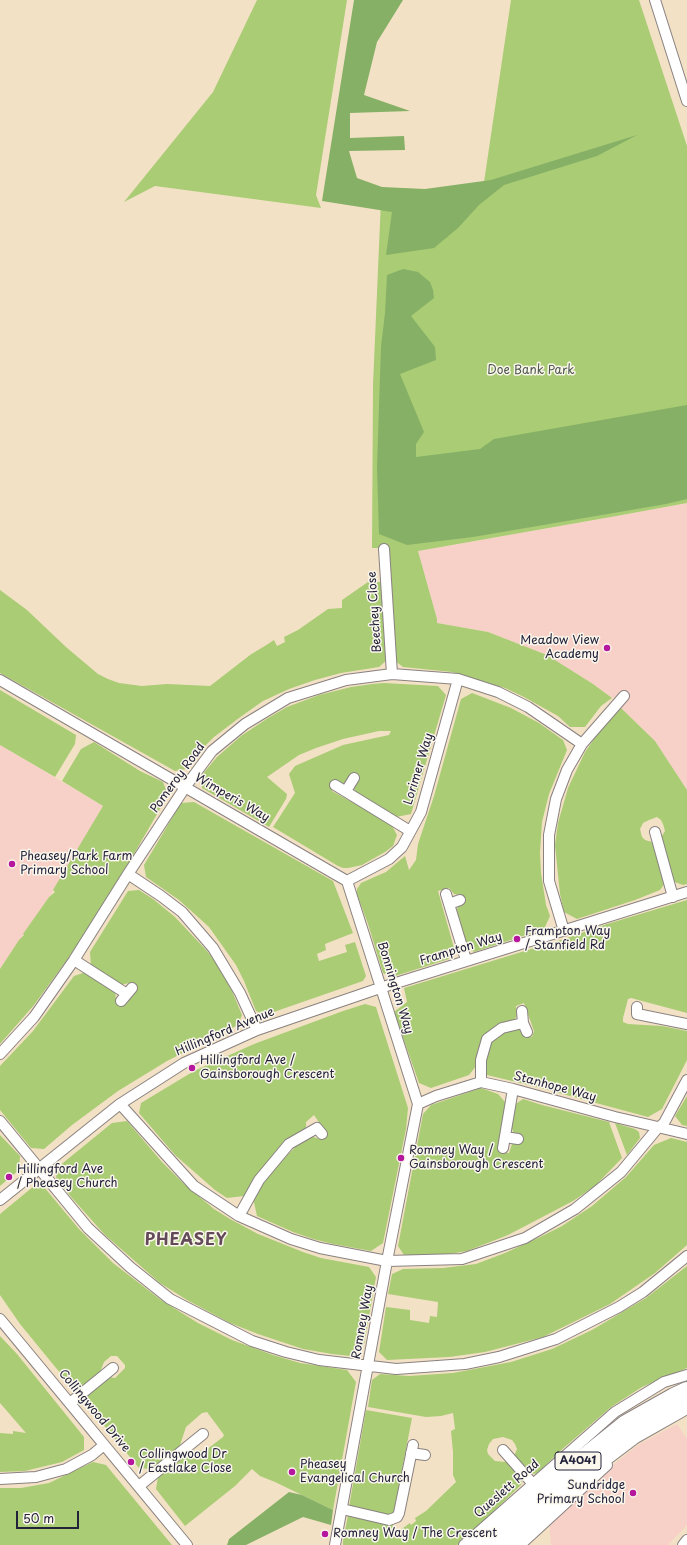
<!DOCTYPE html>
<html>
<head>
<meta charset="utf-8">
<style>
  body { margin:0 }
  #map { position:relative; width:687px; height:1545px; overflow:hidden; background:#f3e1c5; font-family:"Playpen Sans",sans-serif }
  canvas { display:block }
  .scale { position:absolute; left:16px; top:1511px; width:63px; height:18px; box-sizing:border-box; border:2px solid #22223b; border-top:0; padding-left:5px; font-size:12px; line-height:14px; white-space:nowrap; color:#22223b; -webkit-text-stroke:3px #fbf7ec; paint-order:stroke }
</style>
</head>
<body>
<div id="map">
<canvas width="687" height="1545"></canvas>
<div class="scale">50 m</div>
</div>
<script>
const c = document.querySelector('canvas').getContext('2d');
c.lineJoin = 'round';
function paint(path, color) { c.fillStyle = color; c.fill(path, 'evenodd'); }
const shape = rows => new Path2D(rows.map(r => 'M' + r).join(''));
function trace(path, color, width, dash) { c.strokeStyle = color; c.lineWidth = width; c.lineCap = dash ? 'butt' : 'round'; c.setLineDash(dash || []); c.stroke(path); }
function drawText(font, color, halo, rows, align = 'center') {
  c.font = font + ' "Playpen Sans",sans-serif'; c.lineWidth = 3; c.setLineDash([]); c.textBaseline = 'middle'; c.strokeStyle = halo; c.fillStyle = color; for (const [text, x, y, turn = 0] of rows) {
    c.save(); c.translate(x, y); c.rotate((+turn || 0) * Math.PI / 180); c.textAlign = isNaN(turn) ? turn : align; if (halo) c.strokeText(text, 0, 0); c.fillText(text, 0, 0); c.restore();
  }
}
const built = shape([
  [687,503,687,790,655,741,621,708,627,700,622,693,612,698,593,684,547,655,488,632,437,623,437,619,418,551,622,515],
  [0,745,103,806,58,884,0,969],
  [677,1424,687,1439,687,1525,668,1545,551,1545,549,1523,594,1480,638,1445]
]);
const green = shape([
  [257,0,347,0,316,195,321,208,155,186,124,202,213,92],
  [511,0,639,0,687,146,687,503,622,515,418,551,437,619,437,623,488,632,547,655,593,684,612,698,601,706,585,727,570,727,558,716,524,697,505,688,452,672,403,667,394,660,387,548,372,548,373,385,381,200,484,182],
  [368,582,380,582,383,587,387,660,379,667,341,673,315,680,289,689,263,701,239,718,214,737,196,755,186,769,175,771,0,673,0,590,27,610,66,647,98,674,108,679,119,683,142,686,167,684,210,686,250,655,268,644,274,640,277,646,285,642,284,637,298,630,328,609,342,608,342,600],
  [384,683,438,686,446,695,411,814,396,817,356,794,354,788,359,778,352,774,345,785,338,784,332,787,332,791,391,824,397,835,393,846,385,852,362,865,348,868,343,868,338,866,273,827,295,793,289,774,295,766,343,745,389,735,391,731,379,731,343,739,316,748,299,755,267,777,287,794,286,799,269,827,202,788,201,776,217,757,241,736,268,718,287,707,319,695,351,687,372,684],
  [0,690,76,735,75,744,55,777,0,745],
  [472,693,511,708,539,723,563,740,567,750,549,794,542,822,540,853,541,873,546,905,550,916,544,929,474,952,463,945,456,918,457,909,462,899,461,895,454,894,449,888,438,891,454,948,449,959,392,977,383,973,368,924,357,894,357,889,361,883,386,872,405,856,409,870,416,860,418,844,434,796,461,699],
  [621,708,655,741,687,790,687,884,683,885,672,881,660,839,665,831,663,824,661,820,657,817,649,820,643,823,640,829,642,837,645,840,652,842,660,864,665,883,660,890,635,900,577,919,564,912,560,894,555,845,558,823,568,788,585,752,597,735],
  [94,742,140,771,163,782,168,795,131,859,74,950,34,1005,0,1044,0,969,19,940,24,935,23,934,49,897,55,892,53,890,103,806,62,781,81,749],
  [194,802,333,881,353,933,325,944,326,950,317,954,319,961,347,952,345,945,355,942,366,976,363,981,265,1015,256,1011,244,981,236,965,209,927,179,900,146,877,144,865,181,803],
  [139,890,153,899,175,917,207,951,215,961,232,991,242,1015,238,1025,167,1061,118,1091,72,1125,44,1149,31,1148,0,1110,0,1066,33,1031,74,976,86,972,115,991,116,1000,124,1006,127,1003,135,987,129,983,120,985,91,966,90,952,128,891],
  [687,900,687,1013,631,998,628,999,623,1018,623,1022,628,1024,662,1026,687,1031,687,1060,662,1109,648,1117,533,1086,487,1075,484,1070,485,1054,491,1042,501,1033,520,1028,524,1034,532,1037,534,1031,524,1003,516,1006,517,1016,514,1020,493,1029,482,1039,477,1053,477,1065,469,1075,431,1088,419,1083,394,1012,407,1002,404,988,567,938,607,924],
  [365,1004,376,1007,408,1108,406,1129,383,1243,371,1251,333,1244,313,1239,293,1232,257,1216,253,1198,269,1174,301,1141,310,1136,320,1139,326,1133,314,1115,306,1122,306,1129,285,1143,271,1157,244,1196,227,1198,215,1190,175,1155,139,1113,141,1103,194,1071,254,1044,343,1011],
  [481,1088,498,1094,505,1102,499,1152,509,1153,512,1144,519,1143,520,1134,514,1134,511,1126,514,1105,523,1099,542,1105,609,1122,622,1158,595,1186,573,1201,508,1235,467,1251,443,1255,404,1255,398,1246,423,1114,431,1105],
  [687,1096,687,1126,682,1125,675,1116],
  [127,1121,162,1162,183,1183,214,1209,230,1219,258,1234,303,1252,321,1258,369,1267,376,1277,364,1345,350,1356,332,1354,303,1349,258,1334,230,1323,187,1300,160,1283,105,1235,72,1198,56,1178,58,1167,112,1123],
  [615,1123,635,1129,639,1132,640,1138,627,1155],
  [0,1135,20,1156,19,1170,0,1186],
  [671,1138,687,1142,687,1245,655,1273,610,1304,543,1337,485,1352,449,1357,387,1360,379,1352,386,1307,410,1310,410,1320,429,1323,430,1316,437,1317,438,1302,388,1294,392,1274,403,1269,443,1268,476,1264,505,1253,540,1237,562,1226,592,1206,626,1177,654,1145],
  [34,1186,44,1187,79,1229,113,1263,161,1300,198,1323,232,1340,273,1355,300,1363,347,1370,356,1382,333,1510,275,1482,260,1476,252,1469,235,1486,185,1526,156,1489,158,1477,193,1451,206,1450,223,1437,224,1435,216,1424,207,1412,202,1413,186,1427,179,1448,151,1469,139,1468,88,1406,88,1392,109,1377,115,1378,125,1368,125,1365,117,1356,111,1356,104,1362,100,1372,83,1386,70,1385,20,1324,0,1295,0,1214],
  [687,1266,687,1368,642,1387,611,1407,559,1452,540,1471,535,1474,531,1473,525,1470,514,1456,517,1449,515,1444,512,1440,503,1437,493,1439,489,1444,487,1450,488,1454,495,1461,505,1462,507,1460,522,1478,521,1485,494,1511,457,1545,343,1545,343,1541,348,1515,393,1524,392,1536,410,1523,411,1525,416,1521,415,1518,426,1511,456,1482,453,1475,453,1452,451,1431,455,1429,453,1413,441,1416,426,1417,368,1407,372,1380,380,1374,409,1376,453,1373,511,1362,552,1349,592,1330,646,1298],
  [0,1336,17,1354,84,1437,84,1450,62,1462,25,1471,0,1472,0,1433,13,1434,13,1431,26,1433,0,1403],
  [366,1410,412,1418,393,1516,349,1507],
  [93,1462,106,1465,172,1545,0,1545,0,1488,21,1488,49,1483]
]);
const forest = shape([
  [354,0,403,0,377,42,364,95,410,111,350,113,350,138,404,136,405,150,349,151,357,178,382,187,425,189,491,180,637,135,597,156,504,185,479,205,458,228,434,248,386,255,392,212,322,201],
  [403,269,418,272,430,282,433,290,434,298,411,316,435,347,436,360,400,374,424,432,416,444,416,457,480,449,494,439,687,405,687,499,666,504,473,537,407,545,379,534,377,468,381,346,385,313,387,275],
  [289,1492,302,1495,333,1510,331,1525,303,1517,246,1545,227,1545,229,1539]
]);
const street = shape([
  [655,0,687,101],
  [384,549,392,674],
  [0,680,347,881],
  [335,785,410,831],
  [346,791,354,778],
  [655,832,673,897],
  [128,874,161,896,182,912,213,948,240,993,257,1030],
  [347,881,389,859,402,847,421,812,458,679],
  [446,894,466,960],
  [449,904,460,900],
  [564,931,549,881,549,835,556,799,567,770,582,744,624,696],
  [74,960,127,994],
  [121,1001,132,988],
  [637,1007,637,1014,687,1024],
  [522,1011,523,1023],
  [0,1054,34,1017,74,960,128,874,186,786,212,751,245,724,288,698,346,680,392,674,458,679,498,692,528,707,582,744],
  [481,1082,481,1060,487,1039,502,1028,523,1023,527,1032],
  [120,1104,194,1186,239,1216,291,1239,320,1248,387,1261,462,1259,525,1238,575,1209,621,1172,656,1130,664,1123,687,1080],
  [418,1104,436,1096,481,1082,513,1089,615,1117,687,1134],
  [0,1121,88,1228,130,1267,170,1299,252,1341,286,1352,319,1360,396,1369,465,1364,499,1357,556,1339,619,1307,643,1292,687,1256],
  [505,1137,518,1139],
  [503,1148,513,1089],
  [0,1200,120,1104,184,1063,257,1030,380,988,687,892],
  [239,1216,259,1180,289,1144,317,1128,322,1134],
  [0,1319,187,1545],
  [70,1403,113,1368],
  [503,1450,533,1484],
  [411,1453,425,1455],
  [0,1479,36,1477,66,1469,92,1455,104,1445],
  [139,1486,203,1434],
  [342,1509,389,1520,397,1517,399,1513,413,1445],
  [335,1545,387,1261,418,1104,347,881],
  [464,1545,615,1412,664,1382,687,1375],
  [520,1545,607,1465],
  [683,1545,687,1540]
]);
const highway = shape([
  [480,1545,505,1521,626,1424,674,1397,687,1391],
  [502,1545,584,1472,633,1435,684,1406]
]);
const markers = [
  [607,648,4,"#b5179e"],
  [12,864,4,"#b5179e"],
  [517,939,4,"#b5179e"],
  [192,1068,4,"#b5179e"],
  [401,1158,4,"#b5179e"],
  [9,1177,4,"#b5179e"],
  [131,1462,4,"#b5179e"],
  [292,1472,4,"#b5179e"],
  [633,1493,4,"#b5179e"],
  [325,1534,4,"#b5179e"]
];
const shields = [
  [578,1461,46]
];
const shieldNames = [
  ["A4041",578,1461]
];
const parkNames = [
  ["Doe Bank Park",531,371]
];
const streetNames = [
  ["Beechey Close",375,612,-94],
  ["Lorimer Way",419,769,-73],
  ["Pomeroy Road",178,778,-54],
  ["Wimperis Way",232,798,30],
  ["Frampton Way",461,949,-17],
  ["Bonnington Way",395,988,73],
  ["Hillingford Avenue",225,1032,-23],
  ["Stanhope Way",555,1087,15],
  ["Romney Way",363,1322,-80],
  ["Collingwood Drive",94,1411,50],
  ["Queslett Road",507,1489,-41]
];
const poiNames = [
  ["Meadow View",599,641,"right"],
  ["Academy",599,655,"right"],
  ["Pheasey/Park Farm",20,857],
  ["Primary School",20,871],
  ["Frampton Way",525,932],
  ["/ Stanfield Rd",525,946],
  ["Hillingford Ave /",200,1061],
  ["Gainsborough Crescent",200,1075],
  ["Romney Way /",409,1151],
  ["Gainsborough Crescent",409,1165],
  ["Hillingford Ave",17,1170],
  ["/ Pheasey Church",17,1184],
  ["Collingwood Dr",139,1455],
  ["/ Eastlake Close",139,1469],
  ["Pheasey",300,1465],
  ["Evangelical Church",300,1479],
  ["Sundridge",625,1486,"right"],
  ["Primary School",625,1500,"right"],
  ["Romney Way / The Crescent",333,1534]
];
const districtNames = [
  ["PHEASEY",186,1241]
];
paint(built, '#f7d1c7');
paint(green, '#a9cc75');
paint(forest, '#86b066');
trace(street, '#8a8280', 12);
trace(highway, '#8a8280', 20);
trace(street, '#fff', 10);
trace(highway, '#fff', 18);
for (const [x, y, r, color] of markers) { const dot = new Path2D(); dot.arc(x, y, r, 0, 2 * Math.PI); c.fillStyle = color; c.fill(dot); trace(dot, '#fbf7ec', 1.5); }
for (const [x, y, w] of shields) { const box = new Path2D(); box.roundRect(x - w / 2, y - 9, w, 18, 3); c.fillStyle = '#fbf7ec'; c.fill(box); trace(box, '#22223b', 1); }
drawText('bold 11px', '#22223b', null, shieldNames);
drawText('12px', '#4a554c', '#fbf7ec', parkNames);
drawText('12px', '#22223b', '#fbf7ec', streetNames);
drawText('12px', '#22223b', '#fbf7ec', poiNames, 'left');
c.letterSpacing = '1px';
drawText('bold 16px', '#634a59', '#fbf7ec', districtNames);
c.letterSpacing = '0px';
</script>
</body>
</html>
